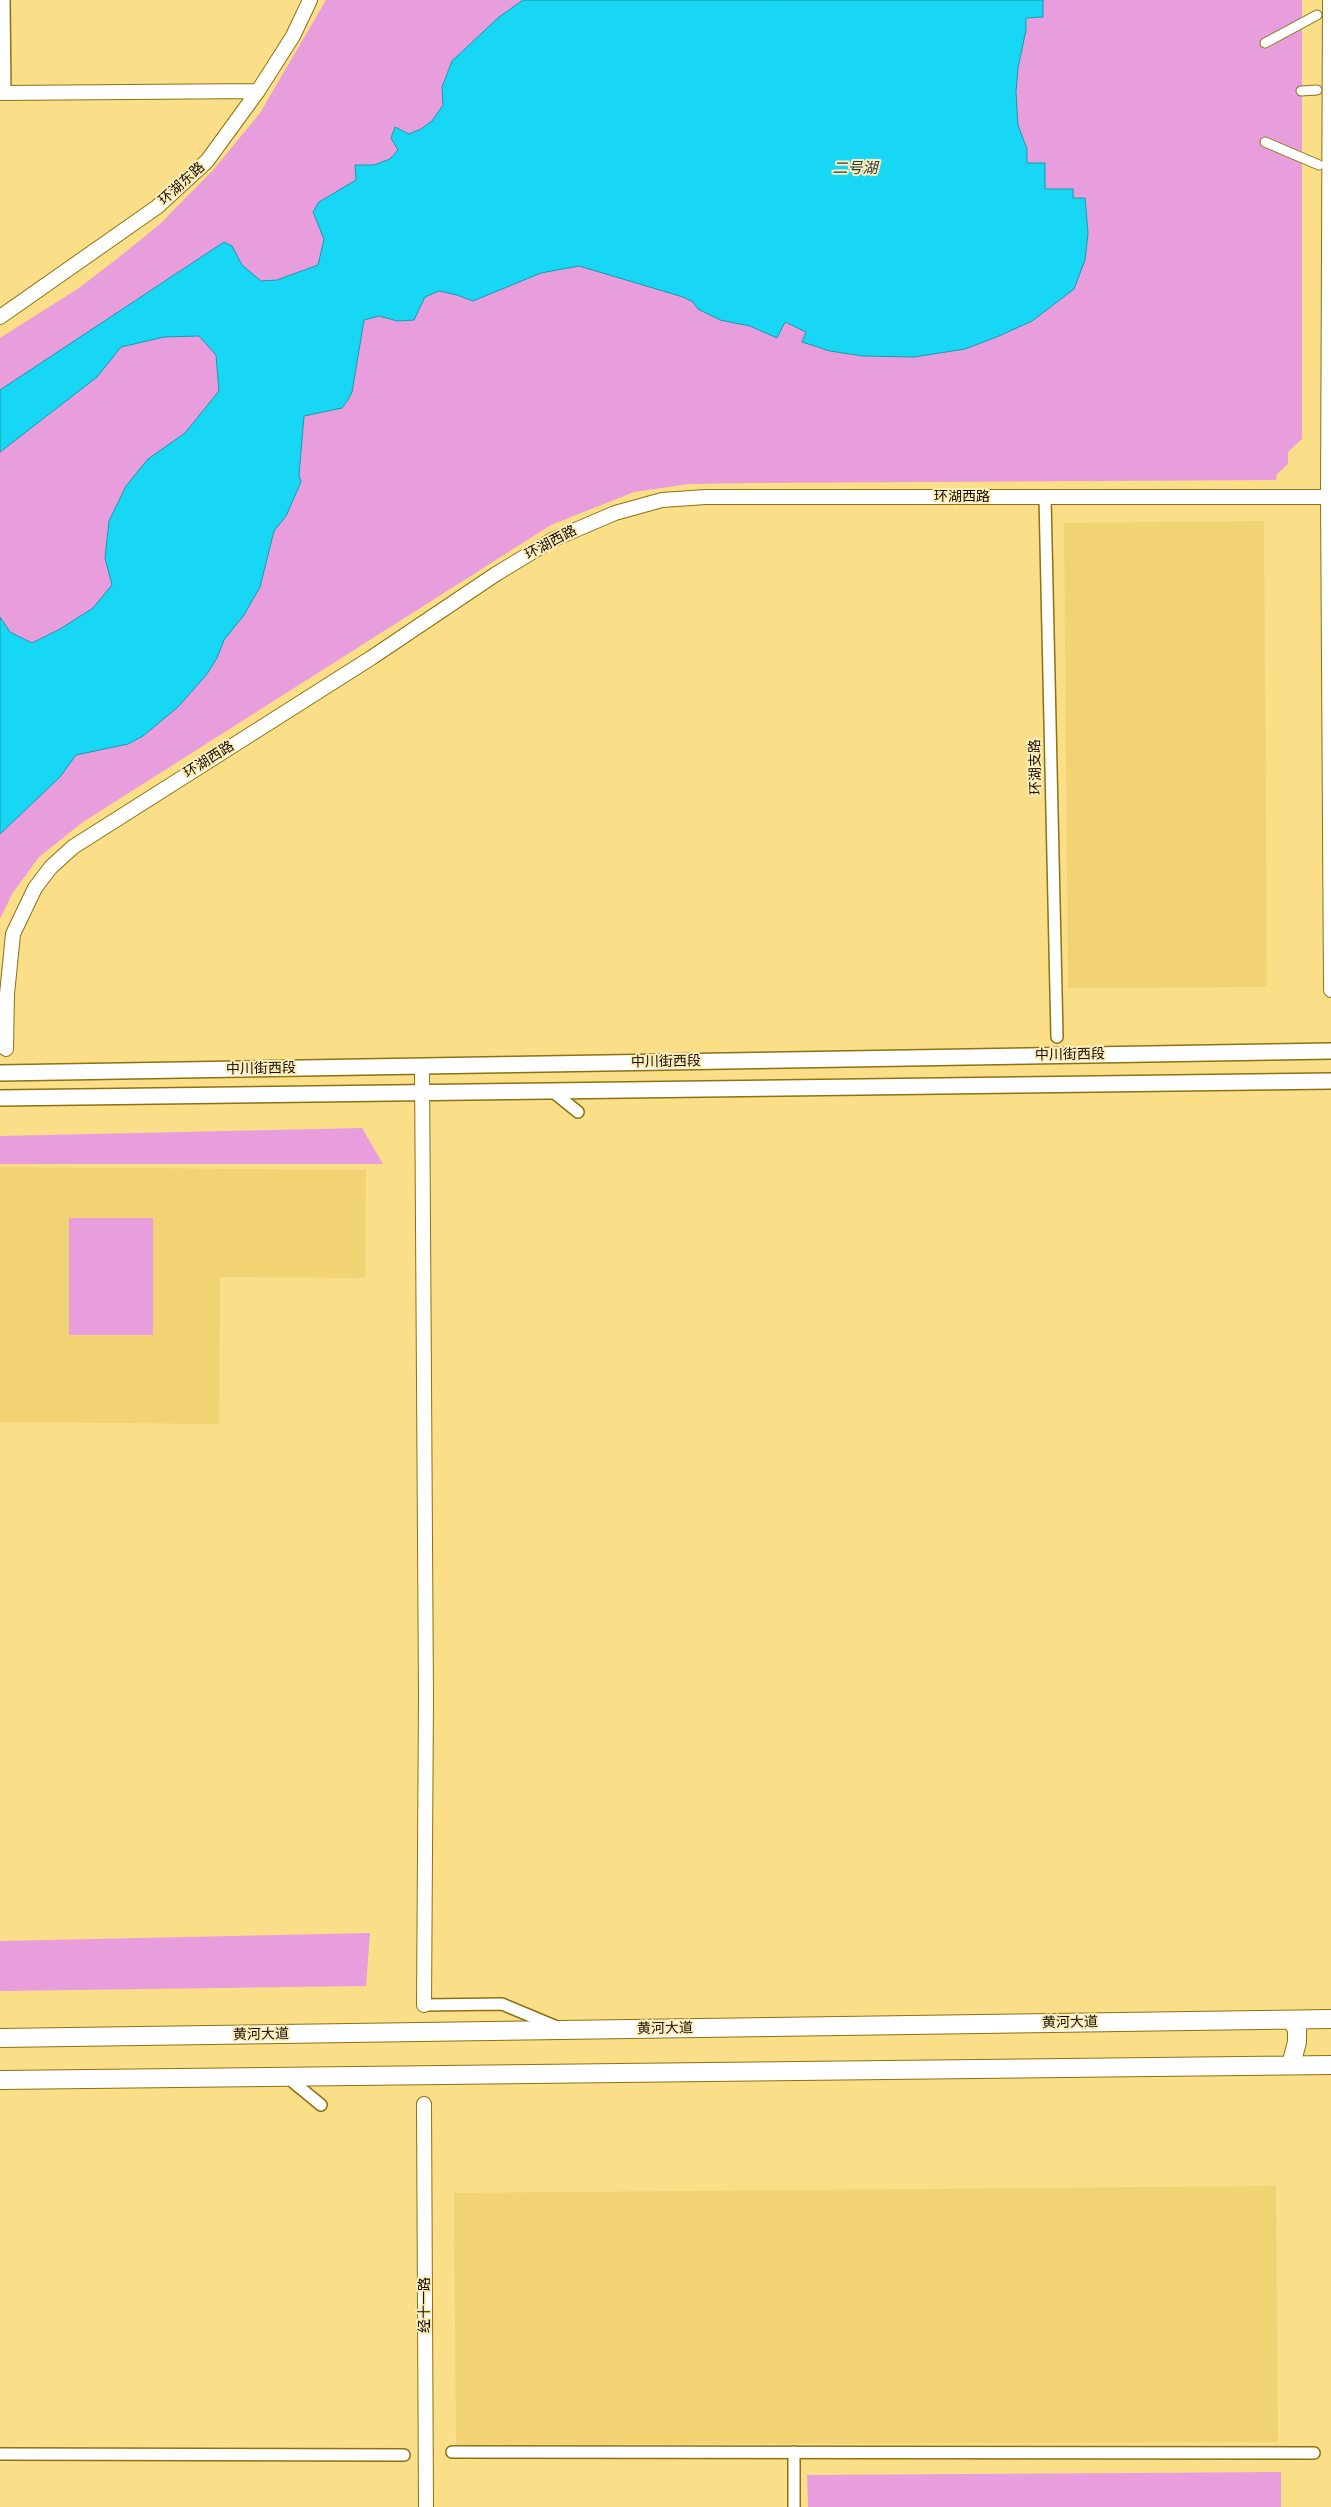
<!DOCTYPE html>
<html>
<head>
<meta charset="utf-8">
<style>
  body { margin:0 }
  canvas { display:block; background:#fade88 }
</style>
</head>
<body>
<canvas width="1331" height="2507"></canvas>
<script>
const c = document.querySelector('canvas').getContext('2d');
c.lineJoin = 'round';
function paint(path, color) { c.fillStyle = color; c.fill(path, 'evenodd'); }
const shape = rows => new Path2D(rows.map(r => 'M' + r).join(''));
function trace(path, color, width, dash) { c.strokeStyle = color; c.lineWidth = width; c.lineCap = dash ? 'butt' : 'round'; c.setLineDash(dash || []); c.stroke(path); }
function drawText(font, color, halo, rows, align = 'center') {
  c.font = font + ' "Space Grotesk","Noto Sans SC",sans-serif'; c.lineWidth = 4; c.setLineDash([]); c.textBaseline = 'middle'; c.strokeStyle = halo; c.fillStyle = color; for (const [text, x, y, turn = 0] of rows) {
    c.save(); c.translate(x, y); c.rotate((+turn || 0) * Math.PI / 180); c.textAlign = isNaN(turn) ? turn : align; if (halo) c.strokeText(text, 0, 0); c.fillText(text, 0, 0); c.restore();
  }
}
const built = shape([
  [1264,521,1267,987,1068,988,1064,523],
  [0,1167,366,1170,365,1278,220,1277,219,1424,0,1422],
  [1276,2186,1278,2442,456,2445,454,2193]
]);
const green = shape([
  [326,0,1302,0,1302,439,1288,452,1288,464,1277,474,1276,480,754,483,689,484,634,492,551,525,83,822,39,857,12,894,0,919,0,338,79,288,118,258,160,224,214,169,260,113],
  [362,1128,383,1164,0,1164,0,1136],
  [69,1218,153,1218,153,1335,69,1335],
  [370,1933,366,1986,0,1991,0,1941],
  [1281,2472,1281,2507,808,2507,807,2475]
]);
const water = shape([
  [523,0,1043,0,1043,17,1026,18,1026,30,1018,68,1016,92,1018,125,1027,149,1027,163,1045,163,1045,189,1073,189,1073,198,1085,198,1088,233,1085,260,1074,289,1032,321,999,336,965,349,914,357,863,356,830,351,802,342,806,332,785,322,777,338,750,326,720,320,698,309,693,302,683,297,579,266,541,273,473,301,457,295,439,291,425,297,414,320,397,321,379,316,364,320,352,392,348,400,342,408,304,416,299,475,301,482,286,516,274,531,260,587,244,615,224,640,217,658,207,674,178,707,143,736,128,744,76,755,60,777,0,834,0,617,10,632,32,643,60,629,93,608,112,585,105,558,109,521,126,486,148,459,185,433,219,391,216,355,199,336,164,337,121,347,97,377,0,452,0,390,224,242,232,246,242,265,261,281,277,280,318,265,324,239,313,212,319,202,356,180,355,165,374,165,390,159,398,150,391,138,395,127,409,134,421,129,432,121,443,105,442,87,452,61,499,17,523,0]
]);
const pedestrian = shape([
  [1265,43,1317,15],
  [1301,91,1317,90],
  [1265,142,1319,165]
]);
const minor = shape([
  [4,0,5,93],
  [1045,497,1057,1037],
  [552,1091,578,1112],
  [424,2005,502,2004,557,2027],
  [287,2077,321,2105],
  [452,2452,1314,2453],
  [794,2452,794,2507],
  [0,2454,404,2455]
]);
const tertiary = shape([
  [1330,0,1328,497,1331,990],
  [0,93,258,91],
  [0,317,157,207,207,161,258,91,293,36,310,0],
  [6,1049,7,994,13,934,35,888,51,867,73,847,371,658,496,574,552,540,615,513,662,500,706,497,1331,497],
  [422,1066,426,1698,424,2005],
  [424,2104,426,2507]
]);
const secondary = shape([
  [0,1073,1331,1051],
  [0,1098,1331,1081]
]);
const primary = shape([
  [1291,2020,1297,2029,1297,2042,1291,2065],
  [0,2038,1331,2019],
  [0,2080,1331,2065]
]);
const streetNames = [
  ["环湖东路",182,184,-42],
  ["环湖西路",962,497],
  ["环湖西路",551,543,-28],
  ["环湖西路",209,760,-32],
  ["环湖支路",1036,767,-91],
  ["中川街西段",1070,1055,-1],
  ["中川街西段",666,1062,-1],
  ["中川街西段",261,1069,-1],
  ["黄河大道",1070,2023,-1],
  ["黄河大道",665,2029,-1],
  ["黄河大道",261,2035,-1],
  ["经十一路",425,2305,-90]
];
const waterNames = [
  ["二号湖",855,169]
];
paint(built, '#f1d374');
paint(green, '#e89edd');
paint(water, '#17d7f4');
trace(water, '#179bab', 1);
trace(pedestrian, '#8c7211', 11);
trace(minor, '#8c7211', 14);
trace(tertiary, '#8c7211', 16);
trace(secondary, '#8c7211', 18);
trace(primary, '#8c7211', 20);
trace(pedestrian, '#fff', 9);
trace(minor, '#fff', 11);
trace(tertiary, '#fff', 14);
trace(secondary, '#fff', 15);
trace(primary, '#fff', 18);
drawText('14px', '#170f00', '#fdedbb', streetNames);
drawText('italic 15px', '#223d42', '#fdedbb', waterNames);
</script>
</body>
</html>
